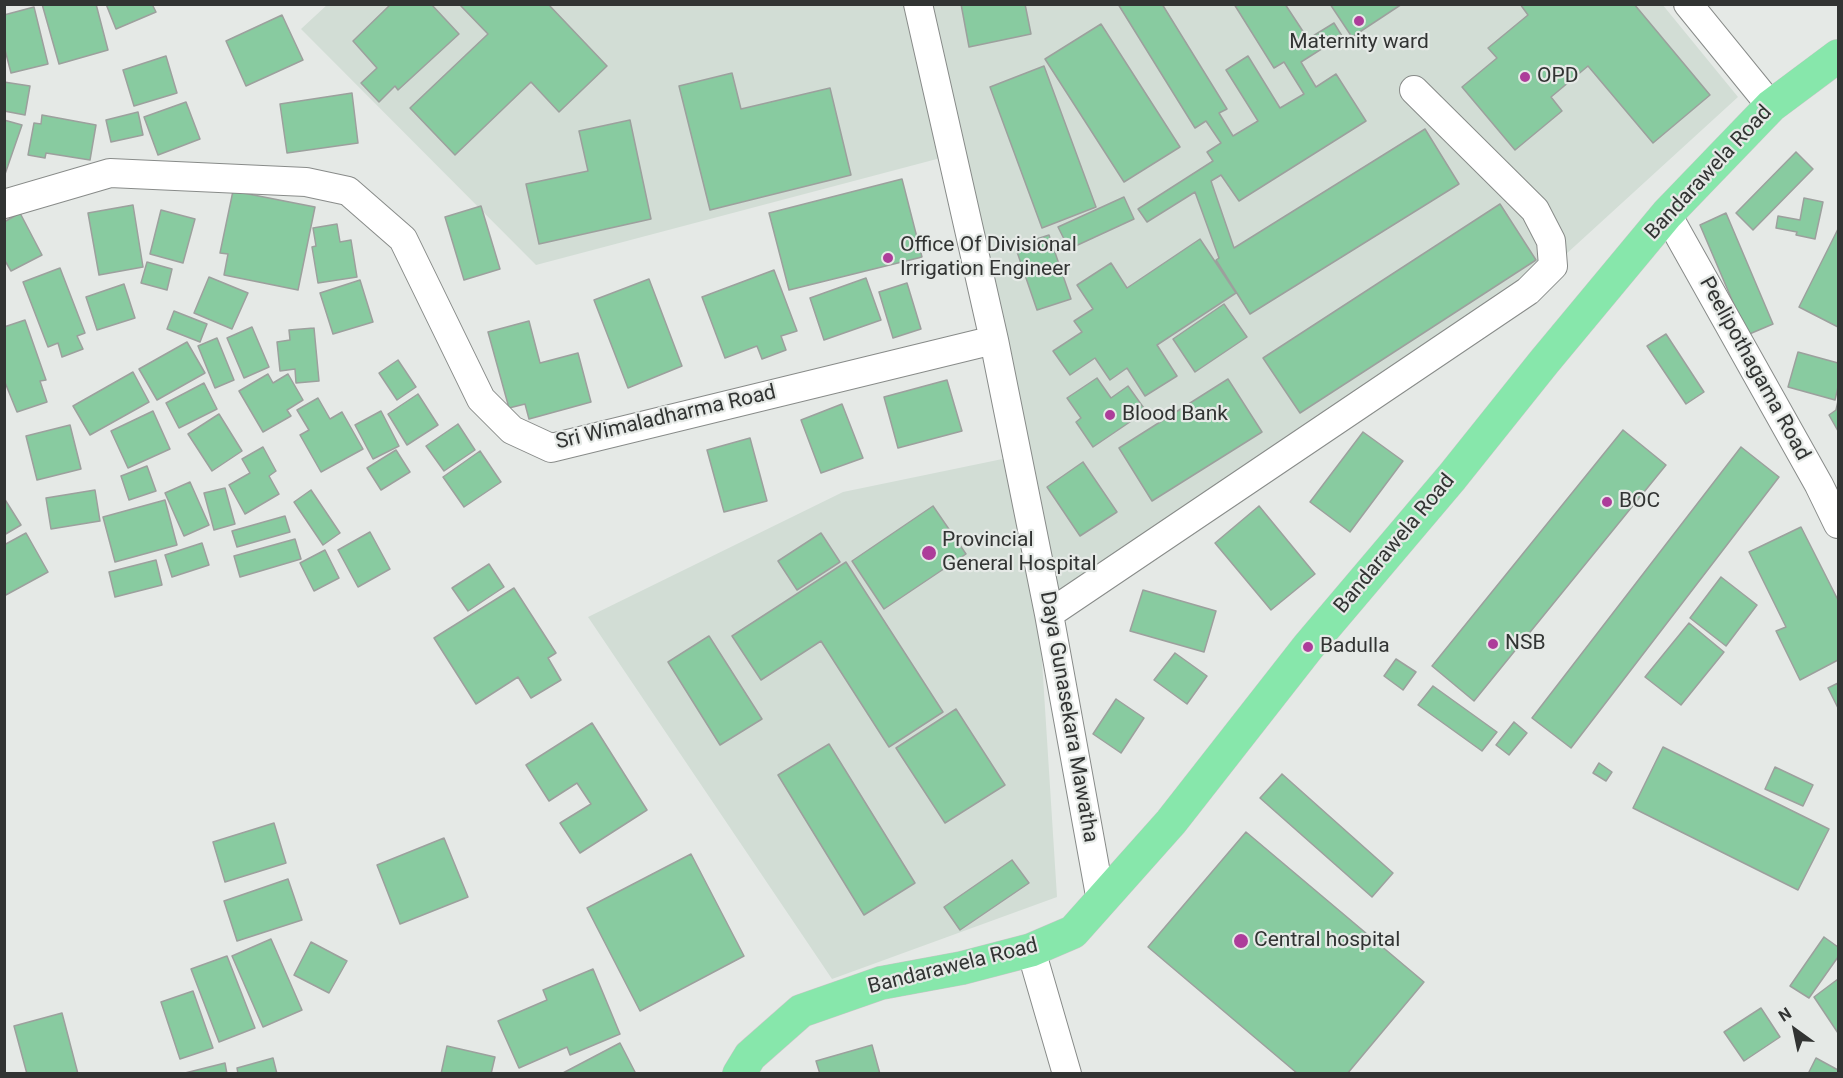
<!DOCTYPE html>
<html>
<head>
<meta charset="utf-8">
<style>
  body { margin:0 }
  #map { position:relative; width:1843px; height:1078px; overflow:hidden; background:#e5e9e6; font-family:Roboto,sans-serif }
  canvas { display:block }
  .frame { position:absolute; inset:0; border:6px solid #323433; pointer-events:none }
  .north { position:absolute; left:1765px; top:1000px; width:60px; height:60px; -webkit-text-stroke:4px #e5e9e6; paint-order:stroke; rotate:327deg; font-size:16px; font-weight:700; line-height:24px; text-align:center; color:#323433 }
  .north::after { content:''; display:block; margin:auto; width:21px; height:27px; background:#323433; clip-path:polygon(50% 0,100% 100%,50% 72%,0 100%) }
</style>
</head>
<body>
<div id="map">
<canvas width="1843" height="1078"></canvas>
<div class="frame"></div>
<div class="north">N</div>
</div>
<script>
const c = document.querySelector('canvas').getContext('2d');
c.lineJoin = 'round';
function paint(path, color) { c.fillStyle = color; c.fill(path, 'evenodd'); }
const shape = rows => new Path2D(rows.map(r => 'M' + r).join(''));
function trace(path, color, width, dash) { c.strokeStyle = color; c.lineWidth = width; c.lineCap = dash ? 'butt' : 'round'; c.setLineDash(dash || []); c.stroke(path); }
function drawText(font, color, halo, rows, align = 'center') {
  c.font = font + ' Roboto,sans-serif'; c.lineWidth = 4.5; c.setLineDash([]); c.textBaseline = 'middle'; c.strokeStyle = halo; c.fillStyle = color; for (const [text, x, y, turn = 0] of rows) {
    c.save(); c.translate(x, y); c.rotate((+turn || 0) * Math.PI / 180); c.textAlign = isNaN(turn) ? turn : align; if (halo) c.strokeText(text, 0, 0); c.fillText(text, 0, 0); c.restore();
  }
}
const built = shape([
  [328,4,1662,4,1738,97,1553,266,1049,614,1041,645,1057,897,832,979,588,617,843,492,1017,456,952,155,536,265,301,29]
]);
const building = shape([
  [42,4,96,4,108,50,59,64,42,4],
  [106,4,152,4,156,12,116,29,106,4],
  [391,4,431,4,459,34,398,90,395,86,379,102,361,83,377,68,353,41,391,4],
  [459,4,548,4,607,66,559,112,531,82,455,155,410,108,488,34,459,4],
  [961,4,1025,4,1031,34,969,47,961,4],
  [1118,4,1162,4,1227,109,1219,113,1233,136,1258,121,1226,70,1248,56,1280,108,1304,94,1284,62,1274,68,1234,4,1285,4,1308,39,1334,23,1342,36,1301,62,1316,87,1336,74,1366,121,1239,201,1221,175,1211,181,1234,248,1425,129,1459,184,1250,314,1216,260,1219,258,1195,192,1147,222,1138,209,1213,161,1207,152,1221,143,1206,121,1195,128,1118,4],
  [1330,4,1402,4,1352,37,1330,4],
  [1520,4,1634,4,1710,95,1653,143,1588,66,1551,97,1562,111,1515,150,1462,87,1497,58,1488,48,1528,15,1520,4],
  [34,7,48,64,11,73,4,46,4,15,34,7],
  [282,15,303,60,246,86,226,41,282,15],
  [1101,24,1180,147,1124,182,1045,59,1101,24],
  [166,56,177,93,134,106,123,70,166,56],
  [1044,66,1096,207,1042,228,990,87,1044,66],
  [732,73,741,109,830,88,851,175,710,210,679,86,732,73],
  [4,82,30,86,25,115,4,111,4,82],
  [352,93,358,143,287,153,280,104,352,93],
  [186,102,200,139,158,155,144,117,186,102],
  [138,112,143,135,111,142,106,120,138,112],
  [42,115,96,125,90,160,46,153,45,158,28,155,34,123,41,124,42,115],
  [4,120,22,125,4,177,4,120],
  [630,120,651,219,539,244,526,184,588,171,579,131,630,120],
  [1796,152,1813,169,1753,230,1736,213,1796,152],
  [902,179,922,257,789,290,769,213,902,179],
  [233,191,315,207,298,290,224,275,228,254,220,253,233,191],
  [1124,197,1134,219,1069,249,1058,227,1124,197],
  [1804,198,1823,202,1815,239,1796,235,1797,232,1776,228,1778,216,1800,220,1804,198],
  [1500,204,1536,260,1300,413,1263,358,1500,204],
  [133,205,143,267,99,275,88,213,133,205],
  [481,206,500,269,464,280,445,217,481,206],
  [161,210,195,219,183,263,150,254,161,210],
  [20,213,42,255,11,271,4,259,4,222,20,213],
  [1726,213,1773,324,1747,335,1700,225,1726,213],
  [337,224,340,242,351,240,357,277,318,283,312,247,316,246,313,228,337,224],
  [1838,229,1838,327,1799,307,1838,229],
  [1049,235,1071,299,1037,310,1015,246,1049,235],
  [1200,239,1236,293,1157,345,1177,376,1145,396,1127,368,1110,380,1095,358,1070,375,1053,351,1082,332,1074,321,1093,309,1077,285,1111,263,1127,288,1200,239],
  [147,262,172,269,167,290,141,283,147,262],
  [60,268,85,333,77,336,83,349,62,357,58,343,48,347,23,282,60,268],
  [774,270,797,331,781,336,786,350,762,359,757,346,725,358,702,297,774,270],
  [209,277,248,293,232,329,194,313,209,277],
  [866,278,881,320,824,340,810,298,866,278],
  [649,279,682,366,628,388,594,300,649,279],
  [360,280,373,322,333,334,320,293,360,280],
  [907,283,921,329,893,338,879,292,907,283],
  [124,284,135,318,97,330,86,297,124,284],
  [1224,304,1247,337,1195,372,1173,339,1224,304],
  [174,311,207,324,200,342,167,329,174,311],
  [25,320,46,380,40,381,47,402,17,412,4,380,4,327,25,320],
  [529,321,540,363,578,353,591,402,529,419,525,404,509,408,488,332,529,321],
  [252,327,269,367,244,378,227,338,252,327],
  [314,328,319,381,296,383,295,369,280,371,277,342,290,340,289,330,314,328],
  [1666,334,1704,392,1686,404,1647,346,1666,334],
  [217,338,234,380,215,388,198,346,217,338],
  [187,342,205,373,157,400,139,369,187,342],
  [1798,352,1838,363,1838,387,1835,400,1788,387,1798,352],
  [398,360,416,387,397,400,379,373,398,360],
  [133,372,149,402,90,435,73,406,133,372],
  [268,374,273,383,288,374,303,400,287,410,291,416,263,432,239,391,268,374],
  [1097,378,1111,398,1128,386,1146,411,1093,447,1076,422,1081,418,1067,398,1097,378],
  [1228,379,1262,432,1152,501,1119,448,1228,379],
  [947,380,962,431,898,448,884,397,947,380],
  [204,383,217,409,179,428,166,403,204,383],
  [418,394,438,425,407,445,388,414,418,394],
  [318,398,330,419,342,412,363,449,321,472,300,435,309,430,297,410,318,398],
  [1838,401,1838,431,1829,415,1836,410,1838,401],
  [842,404,863,458,821,473,801,420,842,404],
  [153,411,170,449,128,468,111,431,153,411],
  [381,411,399,446,373,459,355,425,381,411],
  [219,414,242,451,212,471,188,434,219,414],
  [458,424,475,450,444,471,426,446,458,424],
  [70,425,81,469,37,480,26,436,70,425],
  [1623,430,1666,465,1474,701,1432,666,1623,430],
  [1363,432,1403,461,1350,532,1310,502,1363,432],
  [750,438,767,501,724,512,707,450,750,438],
  [263,447,276,471,269,476,279,494,245,514,229,485,250,473,242,459,263,447],
  [1741,447,1779,477,1571,748,1532,718,1741,447],
  [396,450,410,472,381,490,367,468,396,450],
  [480,451,501,482,464,507,443,477,480,451],
  [1083,462,1117,512,1080,536,1047,487,1083,462],
  [147,466,156,491,129,500,121,476,147,466],
  [190,482,209,525,184,536,165,493,190,482],
  [225,488,235,524,214,530,204,493,225,488],
  [95,490,100,521,51,529,46,498,95,490],
  [311,490,340,533,323,545,294,502,311,490],
  [4,498,21,525,4,535,4,498],
  [165,500,177,545,115,562,103,517,165,500],
  [933,506,966,554,884,609,852,561,933,506],
  [1259,506,1315,574,1271,610,1215,543,1259,506],
  [285,516,290,532,237,547,232,531,285,516],
  [1801,527,1838,600,1838,660,1800,680,1776,631,1786,627,1749,552,1801,527],
  [370,532,390,569,358,587,338,550,370,532],
  [26,533,48,572,4,596,4,545,26,533],
  [821,533,840,562,797,590,778,561,821,533],
  [295,539,301,559,240,577,234,556,295,539],
  [202,543,209,565,172,577,165,555,202,543],
  [325,550,339,578,314,591,300,563,325,550],
  [156,560,162,585,115,597,109,572,156,560],
  [846,562,943,712,889,747,821,641,761,680,732,636,846,562],
  [489,564,504,587,468,611,452,588,489,564],
  [1721,577,1757,605,1726,646,1690,618,1721,577],
  [514,588,556,653,548,658,561,680,531,698,518,677,476,704,434,638,514,588],
  [1143,590,1216,611,1204,652,1130,631,1143,590],
  [1689,623,1724,652,1681,705,1645,677,1689,623],
  [709,636,762,719,720,745,668,662,709,636],
  [1175,653,1207,676,1187,704,1154,680,1175,653],
  [1396,659,1416,672,1403,690,1384,676,1396,659],
  [1838,683,1838,708,1828,688,1838,683],
  [1433,686,1497,732,1482,751,1418,705,1433,686],
  [1116,699,1144,718,1121,753,1093,734,1116,699],
  [956,709,1005,785,945,823,896,748,956,709],
  [1514,722,1527,733,1509,755,1496,745,1514,722],
  [592,723,647,810,580,853,560,823,591,804,577,783,549,801,526,765,592,723],
  [829,744,915,883,864,915,778,775,829,744],
  [1663,747,1829,829,1798,890,1633,808,1663,747],
  [1599,763,1612,772,1606,781,1593,773,1599,763],
  [1775,767,1813,785,1803,806,1765,789,1775,767],
  [1282,774,1393,873,1372,897,1260,798,1282,774],
  [274,823,286,863,225,882,213,842,274,823],
  [1246,832,1424,982,1347,1074,1298,1074,1148,947,1246,832],
  [444,838,468,897,400,924,377,865,444,838],
  [691,854,744,956,640,1011,587,908,691,854],
  [1012,860,1029,883,960,930,944,907,1012,860],
  [288,879,302,920,237,941,224,901,288,879],
  [1824,937,1838,947,1838,957,1809,998,1790,986,1824,937],
  [271,939,302,1010,263,1027,232,956,271,939],
  [311,942,347,961,329,993,294,975,311,942],
  [227,956,255,1028,219,1042,191,969,227,956],
  [593,969,620,1034,570,1055,567,1047,519,1068,498,1021,547,1000,543,990,593,969],
  [1838,979,1838,1033,1814,997,1838,979],
  [193,991,213,1048,180,1059,161,1002,193,991],
  [1761,1008,1780,1037,1744,1061,1724,1032,1761,1008],
  [62,1013,78,1074,27,1074,14,1026,62,1013],
  [620,1043,636,1074,561,1074,620,1043],
  [872,1045,880,1074,820,1074,816,1061,872,1045],
  [447,1046,495,1057,491,1074,441,1074,447,1046],
  [273,1058,277,1074,238,1074,237,1068,273,1058],
  [1816,1058,1838,1070,1838,1074,1808,1074,1816,1058],
  [225,1063,227,1074,181,1074,225,1063]
]);
const minor = shape([
  [918,4,994,340,1049,614,1101,901],
  [1688,4,1771,106],
  [4,204,110,173,306,182,348,191,403,239,481,399,512,430,551,448,994,340],
  [1667,214,1819,485,1838,524],
  [1049,614,1528,291,1553,266,1551,241,1535,210,1414,90],
  [1031,950,1067,1074]
]);
const highway = shape([
  [739,1074,750,1056,801,1011,881,983,962,968,1031,950,1073,932,1171,822,1308,647,1452,477,1544,362,1667,214,1771,106,1838,56]
]);
const markers = [
  [1359,21,6,"#ad3d9a"],
  [1525,77,6,"#ad3d9a"],
  [888,258,6,"#ad3d9a"],
  [1110,415,6,"#ad3d9a"],
  [1607,502,6,"#ad3d9a"],
  [929,553,8,"#ad3d9a"],
  [1493,644,6,"#ad3d9a"],
  [1308,647,6,"#ad3d9a"],
  [1241,941,8,"#ad3d9a"]
];
const poiNames = [
  ["Maternity ward",1359,43,"center"],
  ["OPD",1537,77],
  ["Office Of Divisional",900,246],
  ["Irrigation Engineer",900,270],
  ["Blood Bank",1122,415],
  ["BOC",1619,502],
  ["Provincial",942,541],
  ["General Hospital",942,565],
  ["NSB",1505,644],
  ["Badulla",1320,647],
  ["Central hospital",1254,941]
];
const streetNames = [
  ["Bandarawela Road",1709,173,-47],
  ["Peelipothagama Road",1754,369,61],
  ["Sri Wimaladharma Road",666,418,-13],
  ["Bandarawela Road",1395,544,-50],
  ["Daya Gunasekara Mawatha",1068,717,80],
  ["Bandarawela Road",953,967,-14]
];
paint(built, '#d2ddd5');
paint(building, '#88cba0');
trace(building, '#9ca09d', 1.5);
trace(minor, '#888b89', 30);
trace(highway, '#c6c6c6', 34);
trace(minor, '#fff', 28);
trace(highway, '#87e7ab', 33);
for (const [x, y, r, color] of markers) { const dot = new Path2D(); dot.arc(x, y, r, 0, 2 * Math.PI); c.fillStyle = color; c.fill(dot); trace(dot, '#e5e9e6', 2); }
drawText('21px', '#323433', '#e5e9e6', poiNames, 'left');
drawText('21px', '#323433', '#e5e9e6', streetNames);
</script>
</body>
</html>
